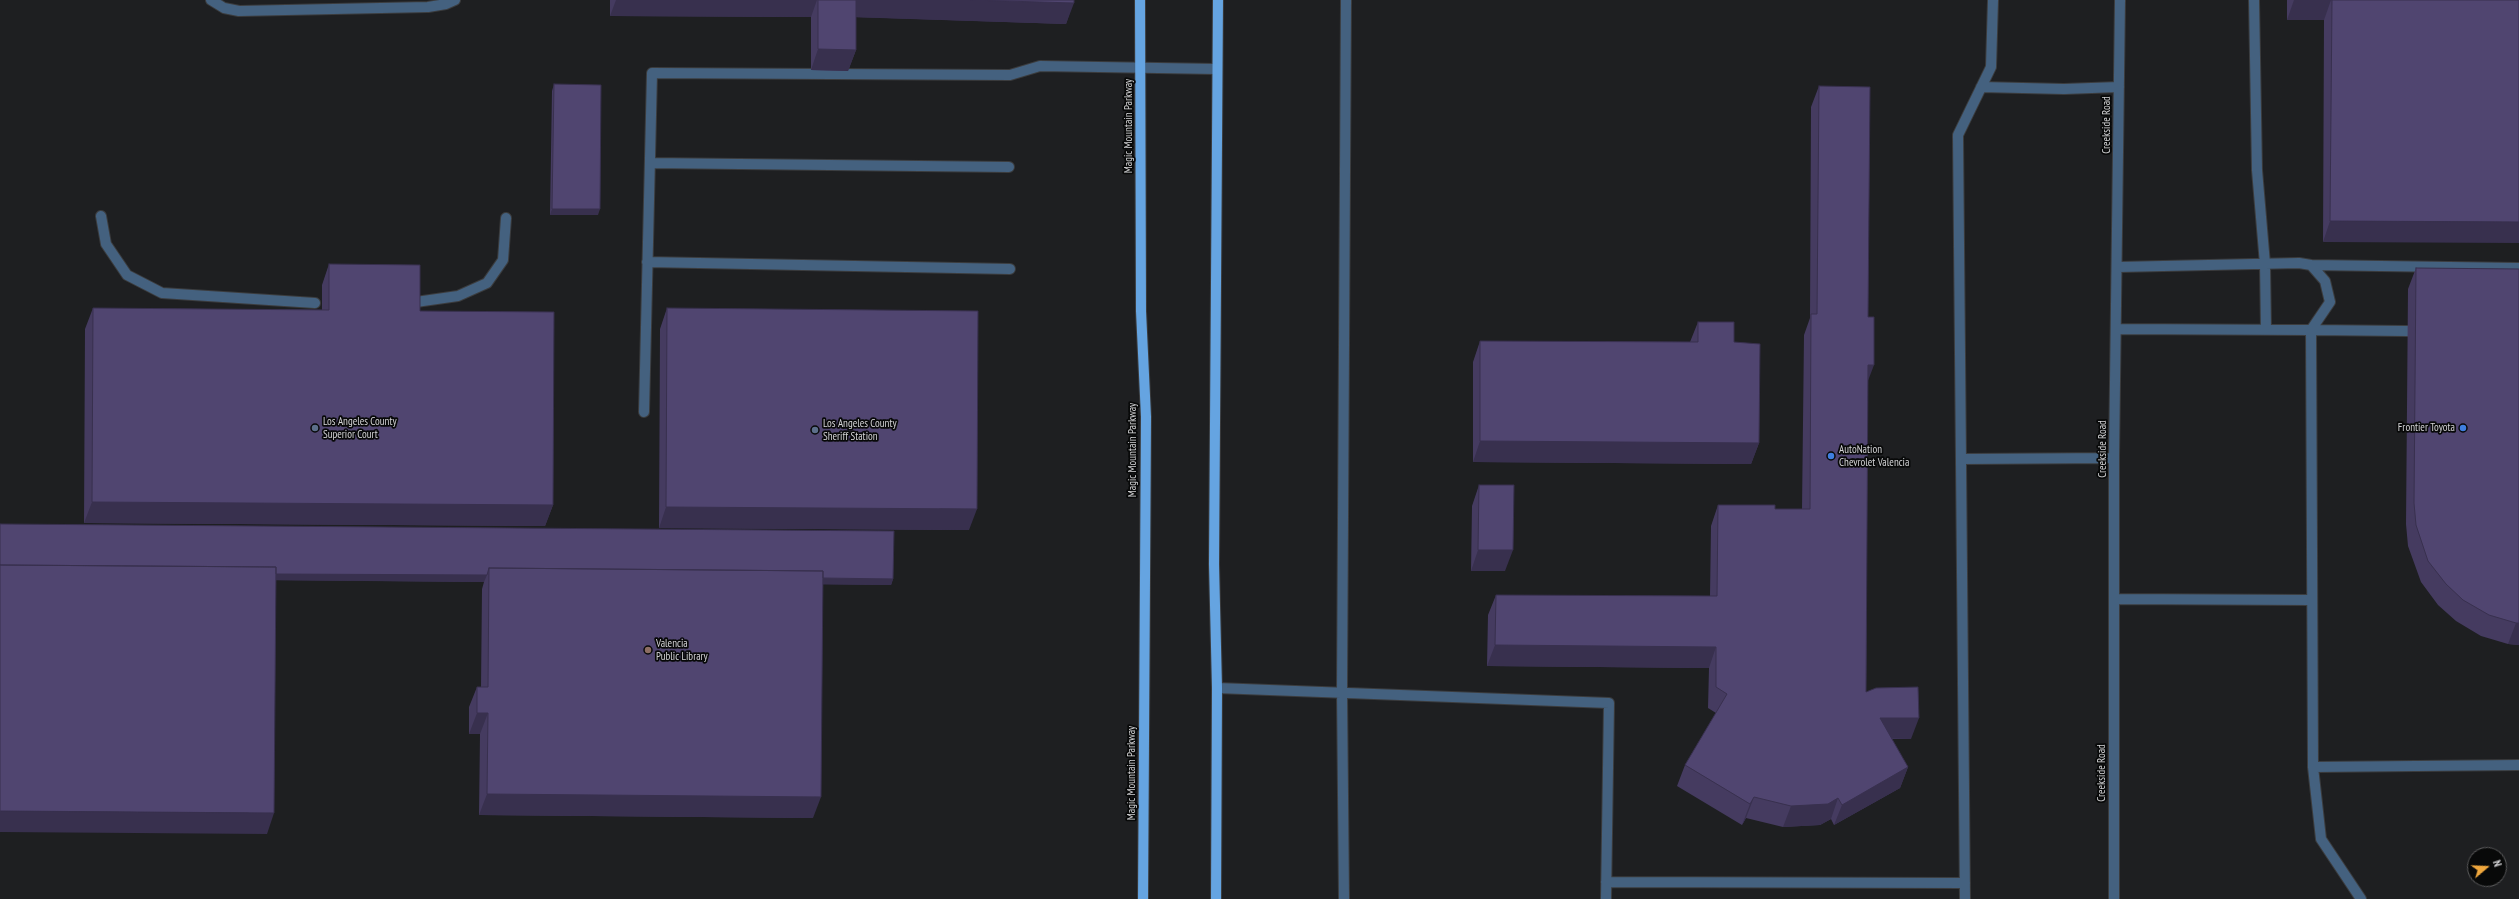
<!DOCTYPE html>
<html>
<head>
<meta charset="utf-8">
<style>
  body { margin:0 }
  #map { position:relative; width:2519px; height:899px; overflow:hidden; background:#1e1f21; font-family:"PT Sans Narrow",sans-serif }
  canvas { display:block }
  .north { position:absolute; left:2467px; top:847px; width:40px; height:40px; box-sizing:border-box; background:#080909; border:1px solid #5a5a5b; border-radius:50%; rotate:71deg; font-size:11px; font-weight:700; line-height:16px; text-align:center; color:#d4d4d6 }
  .north::after { content:''; display:block; margin:auto; width:14px; height:18px; background:#efa73d; clip-path:polygon(50% 0,100% 100%,50% 72%,0 100%) }
</style>
</head>
<body>
<div id="map">
<canvas width="2519" height="899"></canvas>
<div class="north">N</div>
</div>
<script>
const c = document.querySelector('canvas').getContext('2d');
c.lineJoin = 'round';
const shape = rows => new Path2D(rows.map(r => 'M' + r).join(''));
function trace(path, color, width, dash) { c.strokeStyle = color; c.lineWidth = width; c.lineCap = dash ? 'butt' : 'round'; c.setLineDash(dash || []); c.stroke(path); }
function paint(path, color) { c.fillStyle = color; c.fill(path, 'evenodd'); }
function drawText(font, color, halo, rows, align = 'center') {
  c.font = font + ' "PT Sans Narrow",sans-serif'; c.lineWidth = 3.5; c.setLineDash([]); c.textBaseline = 'middle'; c.strokeStyle = halo; c.fillStyle = color; for (const [text, x, y, turn = 0] of rows) {
    c.save(); c.translate(x, y); c.rotate((+turn || 0) * Math.PI / 180); c.textAlign = isNaN(turn) ? turn : align; if (halo) c.strokeText(text, 0, 0); c.fillText(text, 0, 0); c.restore();
  }
}
const minor = shape([
  [211,0,224,8,239,11,428,7,446,4,455,0],
  [2254,0,2257,170,2265,264,2266,330],
  [1981,87,2064,89,2119,87],
  [650,163,1009,167],
  [101,216,106,244,127,275,162,293,315,303],
  [647,262,1010,269],
  [2311,265,2519,268],
  [416,302,458,296,487,283,503,260,506,218],
  [2116,329,2311,330,2330,302,2325,281,2311,265,2299,263,2118,267],
  [2408,331,2311,330,2313,767,2519,765],
  [644,412,652,73,1010,75,1040,66,1217,69],
  [1961,459,2114,458],
  [2114,599,2311,600],
  [1217,688,1609,703,1606,899],
  [2313,767,2321,839,2361,899],
  [1606,882,1965,883],
  [1344,899,1342,691,1346,0],
  [1965,899,1958,135,1991,67,1993,0],
  [2114,899,2114,458,2120,0]
]);
const major = shape([
  [1140,0,1141,311,1146,417,1143,899],
  [1216,899,1217,688,1214,564,1218,0]
]);
const wall = shape([
  [610,0,1074,0,1066,24,856,17,856,50,848,71,811,70,811,17,610,16],
  [2287,0,2519,0,2323,242,2324,20,2287,20],
  [554,84,598,215,550,215,552,91],
  [1819,86,1868,317,1866,692,1911,739,1891,739,1908,767,1900,788,1834,825,1831,819,1820,825,1783,827,1746,818,1742,825,1677,786,1685,765,1716,713,1708,708,1709,668,1487,666,1488,615,1496,595,1710,596,1711,526,1718,505,1775,509,1802,509,1804,335,1810,318,1811,107],
  [329,264,420,311,553,505,545,526,84,523,85,329,93,308,322,310,322,285],
  [2416,268,2519,269,2519,645,2508,644,2481,636,2456,621,2438,605,2421,582,2408,546,2406,524,2408,289],
  [667,308,969,530,659,528,660,329],
  [1698,322,1734,342,1759,443,1751,464,1473,462,1473,362,1480,341,1690,342],
  [1479,485,1505,571,1471,571,1472,506],
  [0,524,893,579,891,585,823,584,813,818,479,815,480,734,469,734,469,707,477,687,481,687,482,589,484,582,276,580,267,834]
]);
const shadedWall = shape([
  [616,0,817,0,811,17,610,16],
  [855,0,971,0,1074,3,1066,24,848,17],
  [2294,0,2331,0,2324,20,2287,20],
  [818,49,856,50,848,71,811,70],
  [552,209,600,209,598,215,550,215],
  [2330,221,2519,222,2519,243,2323,242],
  [1868,365,1874,365,1866,386],
  [1480,441,1759,443,1751,464,1473,462],
  [92,502,553,505,545,526,84,523],
  [666,507,977,509,969,530,659,528],
  [1478,550,1513,550,1505,571,1471,571],
  [0,572,487,575,484,582,0,578],
  [489,575,893,579,891,585,489,582],
  [2516,623,2519,623,2519,645,2508,644],
  [1495,645,1716,647,1709,668,1487,666],
  [477,713,488,713,480,734,469,734],
  [1880,718,1919,718,1911,739,1872,738],
  [1908,767,1900,788,1834,825,1842,805],
  [487,794,821,797,813,818,479,815],
  [1754,797,1746,818,1742,825,1750,804],
  [1838,798,1831,819,1820,825,1783,827,1791,806],
  [0,811,274,813,267,834,0,832]
]);
const building = shape([
  [818,0,856,0,856,50,818,49,818,0],
  [971,0,1074,0,1074,3,971,0],
  [2332,0,2519,0,2519,222,2330,221,2332,0],
  [554,84,601,85,600,209,552,209,554,84],
  [1819,86,1870,87,1868,317,1874,317,1874,365,1868,365,1866,692,1876,688,1918,687,1919,718,1880,718,1908,767,1842,805,1838,798,1828,804,1791,806,1754,797,1750,804,1685,765,1727,694,1716,687,1716,647,1495,645,1496,595,1717,596,1718,505,1775,505,1775,509,1810,509,1811,314,1817,314,1819,86],
  [329,264,420,265,420,311,554,312,553,505,92,502,93,308,329,310,329,264],
  [2416,268,2519,269,2519,623,2516,623,2489,615,2463,600,2446,584,2428,561,2416,525,2414,503,2416,268],
  [667,308,978,311,977,509,666,507,667,308],
  [1698,322,1734,322,1734,342,1760,344,1759,443,1480,441,1480,341,1698,342,1698,322],
  [1479,485,1514,485,1513,550,1478,550,1479,485],
  [0,524,894,531,893,579,823,578,823,571,489,568,487,575,276,574,276,567,0,565,0,524],
  [0,565,276,567,274,813,0,811,0,565],
  [489,568,823,571,821,797,487,794,488,713,477,713,477,687,488,687,489,568]
]);
const markers = [
  [315,428,4,"#5c6f8a"],
  [2463,428,4,"#3f7fe0"],
  [815,430,4,"#5c6f8a"],
  [1831,456,4,"#3f7fe0"],
  [648,650,4,"#8d6e63"]
];
const streetNames = [
  ["Creekside Road",2107,125,-90],
  ["Magic Mountain Parkway",1129,126,-90],
  ["Creekside Road",2103,449,-90],
  ["Magic Mountain Parkway",1133,450,-90],
  ["Magic Mountain Parkway",1132,773,-90],
  ["Creekside Road",2102,773,-90]
];
const poiNames = [
  ["Los Angeles County",323,422],
  ["Superior Court",323,435],
  ["Los Angeles County",823,424],
  ["Sheriff Station",823,437],
  ["Frontier Toyota",2455,428,"right"],
  ["AutoNation",1839,450],
  ["Chevrolet Valencia",1839,463],
  ["Valencia",656,644],
  ["Public Library",656,657]
];
trace(minor, '#3b3c3e', 12);
trace(major, '#3b3c3e', 12);
trace(minor, '#44617f', 10);
trace(major, '#65a4e1', 10);
paint(wall, '#453b60');
paint(shadedWall, '#38304e');
paint(building, '#504570');
trace(building, '#38304e', 1);
for (const [x, y, r, color] of markers) { const dot = new Path2D(); dot.arc(x, y, r, 0, 2 * Math.PI); c.fillStyle = color; c.fill(dot); trace(dot, '#080909', 1.5); }
drawText('11px', '#d4d4d6', '#080909', streetNames);
drawText('11px', '#d4d4d6', '#080909', poiNames, 'left');
</script>
</body>
</html>
